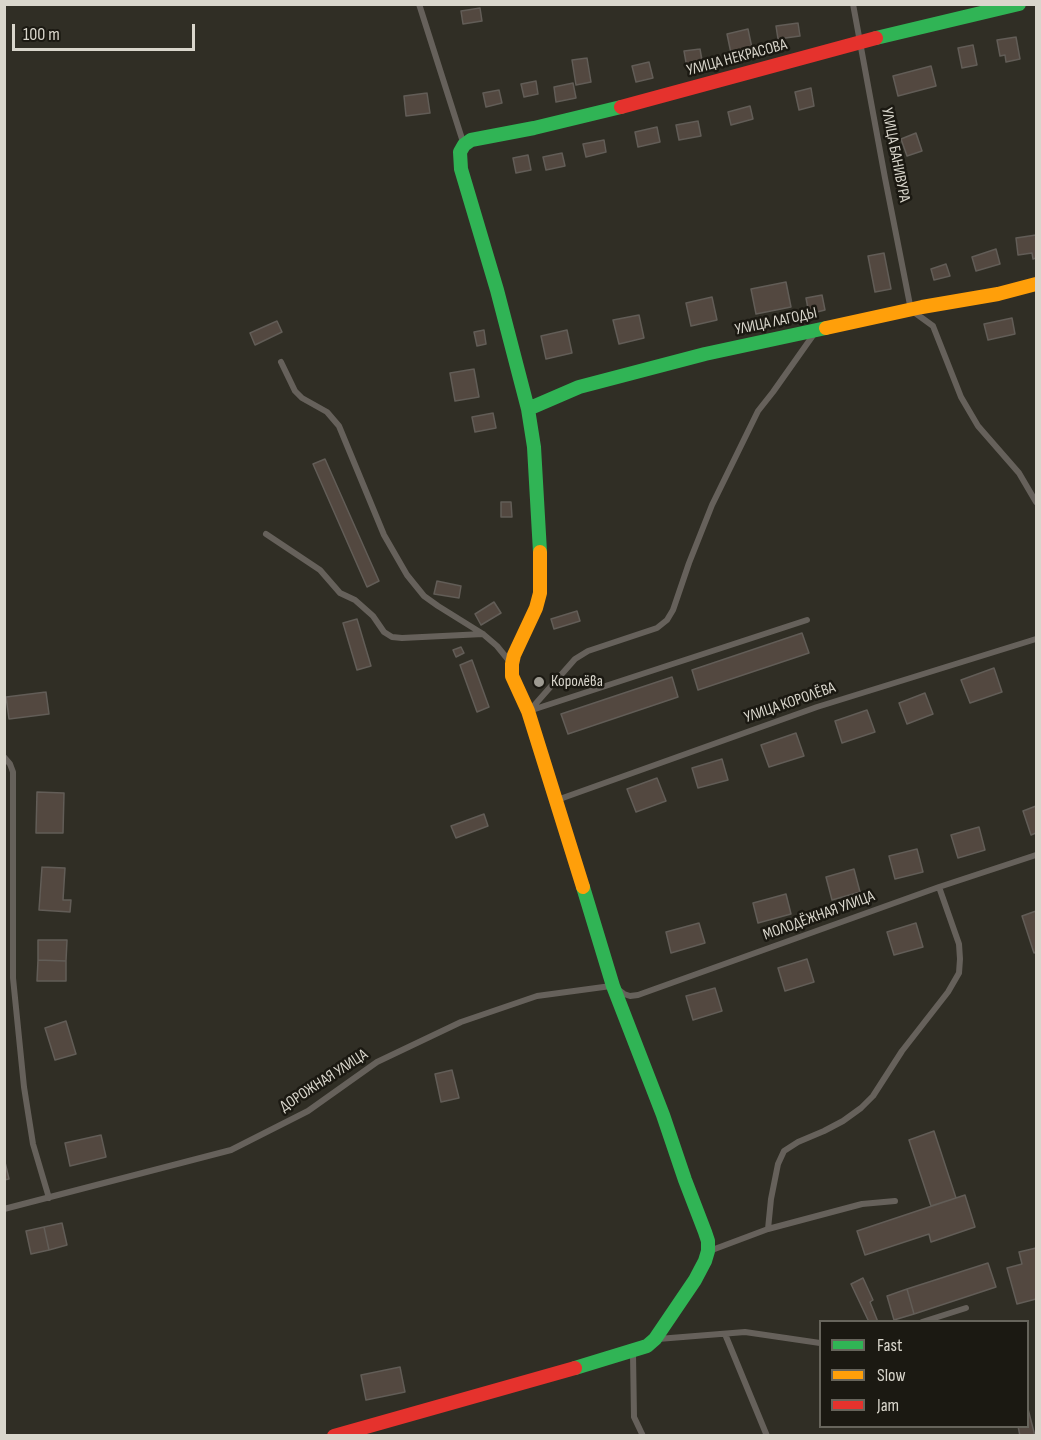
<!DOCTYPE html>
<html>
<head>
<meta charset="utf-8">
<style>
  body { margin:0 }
  #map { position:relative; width:1041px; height:1440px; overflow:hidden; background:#302e25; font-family:"Sofia Sans Condensed",sans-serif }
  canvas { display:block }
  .frame { position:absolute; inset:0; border:6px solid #d9d6cc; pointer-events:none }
  .legend { position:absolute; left:819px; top:1320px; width:210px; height:108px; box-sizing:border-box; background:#1b1912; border:2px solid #67655c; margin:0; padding:8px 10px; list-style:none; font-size:18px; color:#d9d6cc }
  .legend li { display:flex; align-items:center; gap:12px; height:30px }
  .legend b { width:30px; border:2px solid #67655c }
  .scale { position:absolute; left:12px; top:24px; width:183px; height:27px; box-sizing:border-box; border:3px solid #d9d6cc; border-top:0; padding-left:8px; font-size:18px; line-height:21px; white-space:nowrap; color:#d9d6cc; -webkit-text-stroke:4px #1b1912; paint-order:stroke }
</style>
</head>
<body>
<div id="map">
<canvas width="1041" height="1440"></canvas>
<div class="frame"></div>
<ul class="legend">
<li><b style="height:8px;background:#30b455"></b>Fast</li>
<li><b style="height:8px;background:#ff9f0a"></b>Slow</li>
<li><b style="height:8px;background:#e5322d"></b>Jam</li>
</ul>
<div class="scale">100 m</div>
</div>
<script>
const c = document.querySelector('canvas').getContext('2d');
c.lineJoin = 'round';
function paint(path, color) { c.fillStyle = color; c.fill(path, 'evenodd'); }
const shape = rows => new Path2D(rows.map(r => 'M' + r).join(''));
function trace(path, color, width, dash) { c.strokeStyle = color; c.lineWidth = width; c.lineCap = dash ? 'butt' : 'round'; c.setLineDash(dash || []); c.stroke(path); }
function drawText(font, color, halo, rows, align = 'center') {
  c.font = font + ' "Sofia Sans Condensed",sans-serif'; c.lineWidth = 5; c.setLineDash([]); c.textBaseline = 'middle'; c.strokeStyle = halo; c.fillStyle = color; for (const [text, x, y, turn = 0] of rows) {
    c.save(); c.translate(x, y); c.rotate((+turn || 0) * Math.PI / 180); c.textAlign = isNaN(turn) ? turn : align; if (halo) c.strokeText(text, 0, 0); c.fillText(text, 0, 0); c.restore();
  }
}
const building = shape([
  [480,8,482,21,463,24,461,11,480,8],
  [798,23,800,36,778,39,776,26,798,23],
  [748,29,753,53,732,58,727,34,748,29],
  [1016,37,1020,59,1006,62,1005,55,1000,56,997,40,1016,37],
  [973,45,977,65,962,68,958,48,973,45],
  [700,49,703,66,687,68,684,51,700,49],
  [587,58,591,82,576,85,572,60,587,58],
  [649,62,653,78,636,82,632,66,649,62],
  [931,66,936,86,898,96,893,76,931,66],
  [536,81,538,94,524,97,521,84,536,81],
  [573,83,576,98,556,102,554,87,573,83],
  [811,88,814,106,799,110,795,92,811,88],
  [499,90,502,103,486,107,483,93,499,90],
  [427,93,430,113,406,116,404,96,427,93],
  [750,106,753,119,731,125,728,112,750,106],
  [698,121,701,136,679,140,676,125,698,121],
  [657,127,660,142,638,147,635,132,657,127],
  [916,133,922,151,907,156,901,139,916,133],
  [604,140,606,152,586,157,583,144,604,140],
  [562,153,565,166,546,170,543,157,562,153],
  [528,155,531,170,516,173,513,158,528,155],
  [1036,235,1036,258,1033,259,1032,253,1018,255,1016,238,1036,235],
  [996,249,1000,264,976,271,972,257,996,249],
  [884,253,891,289,875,292,868,256,884,253],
  [946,264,950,276,934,280,931,269,946,264],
  [786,282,791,307,756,314,751,289,786,282],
  [822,295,825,310,809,314,806,298,822,295],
  [712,297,717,320,691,326,686,303,712,297],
  [639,315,644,338,619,344,613,320,639,315],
  [1012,318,1015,334,988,340,984,324,1012,318],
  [277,321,282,332,255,345,250,333,277,321],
  [484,330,486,344,477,346,474,332,484,330],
  [567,330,572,353,546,359,541,336,567,330],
  [474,369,479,397,455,401,450,373,474,369],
  [493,413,496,428,475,432,472,417,493,413],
  [325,459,379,581,367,587,313,464,325,459],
  [501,502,511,502,512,517,501,517,501,502],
  [437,581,461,586,459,598,434,594,437,581],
  [494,602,501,613,481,625,475,614,494,602],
  [577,611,580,621,554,629,551,619,577,611],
  [357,619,371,666,357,670,343,623,357,619],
  [802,633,809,653,698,690,692,670,802,633],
  [461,647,464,653,456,657,453,650,461,647],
  [472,660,489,707,477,712,460,665,472,660],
  [994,668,1002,692,970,703,961,680,994,668],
  [672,677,678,697,568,734,561,714,672,677],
  [46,692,49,714,9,719,6,697,46,692],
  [925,693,933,714,907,724,899,703,925,693],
  [867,710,875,732,842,743,835,721,867,710],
  [796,733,804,756,769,767,761,745,796,733],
  [722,759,728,780,698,788,692,768,722,759],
  [657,778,666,801,636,812,627,789,657,778],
  [37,792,64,793,63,833,36,833,37,792],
  [1036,806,1036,833,1031,835,1023,811,1036,806],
  [484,814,488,826,456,838,451,826,484,814],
  [979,827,985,850,958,858,951,835,979,827],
  [917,849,923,872,895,879,889,856,917,849],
  [42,867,65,868,63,900,71,900,70,912,39,910,42,867],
  [854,869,860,892,832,900,826,877,854,869],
  [786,894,791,914,758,923,753,903,786,894],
  [1036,911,1036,952,1034,953,1022,916,1036,911],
  [699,923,705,943,671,953,666,932,699,923],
  [916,923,923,947,894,955,887,932,916,923],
  [38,940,67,940,66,961,38,960,38,940],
  [807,959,814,982,785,991,778,968,807,959],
  [38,960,66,961,66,981,37,981,38,960],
  [715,988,722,1011,693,1020,686,996,715,988],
  [66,1021,76,1054,55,1060,45,1028,66,1021],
  [452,1070,459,1098,441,1102,435,1074,452,1070],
  [934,1131,956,1198,931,1206,909,1140,934,1131],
  [101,1135,106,1157,70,1166,65,1143,101,1135],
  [4,1158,9,1179,4,1180,4,1158],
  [965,1195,975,1227,931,1242,929,1234,865,1255,857,1231,965,1195],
  [62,1223,67,1245,49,1250,44,1227,62,1223],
  [44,1227,49,1250,31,1254,26,1231,44,1227],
  [1036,1248,1036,1299,1017,1304,1007,1268,1022,1264,1019,1252,1036,1248],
  [988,1263,996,1287,914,1314,907,1289,988,1263],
  [863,1278,873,1300,870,1302,878,1322,869,1322,851,1284,863,1278],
  [907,1289,914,1314,894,1320,887,1296,907,1289],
  [400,1367,405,1392,366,1400,361,1375,400,1367],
  [1028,1409,1035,1436,1020,1436,1018,1426,1028,1426,1028,1409]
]);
const lane = shape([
  [419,4,463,142],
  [853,4,885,178,911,310,933,326,961,397,978,426,1019,473,1036,502],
  [281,362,295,391,302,398,327,412,339,426,384,535,407,575,424,596,438,606,483,634,497,646,510,662],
  [266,534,320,570,340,593,355,600,373,616,384,632,392,637,402,638,483,634],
  [531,709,575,659,588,651,657,628,667,620,673,610,689,563,712,505,758,411,773,392,814,334],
  [529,711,807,620],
  [4,757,10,764,13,772,13,978,24,1087,33,1144,49,1198],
  [557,800,817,707,1036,639],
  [620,991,624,994,630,996,638,995,939,887,1036,855],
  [4,1209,231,1150,308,1111,377,1062,461,1022,537,996,611,986],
  [768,1229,771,1199,778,1164,784,1151,798,1142,824,1131,843,1121,861,1108,873,1096,902,1051,948,992,959,973,960,959,959,944,939,887],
  [712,1250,768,1229,862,1204,895,1201],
  [922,1322,966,1308],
  [725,1334,767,1436],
  [658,1339,745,1332,820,1343],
  [633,1354,634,1417,643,1436]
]);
const fast = shape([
  [876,38,1019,4],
  [528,409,579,387,705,354,826,328],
  [540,552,534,447,528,409,497,290,461,169,460,152,464,145,471,140,534,128,621,107],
  [575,1368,647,1346,655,1339,695,1280,705,1261,708,1251,708,1241,705,1232,685,1180,663,1115,613,986,583,887]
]);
const slow = shape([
  [826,328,922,307,998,294,1036,284],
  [540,552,540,593,536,608,514,655,512,664,512,676,528,711,583,887]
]);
const jam = shape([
  [621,107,876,38],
  [334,1436,575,1368]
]);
const markers = [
  [539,682,6,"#9e9b92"]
];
const streetNames = [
  ["УЛИЦА НЕКРАСОВА",737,58,-15],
  ["УЛИЦА БАНИВУРА",895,155,79],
  ["УЛИЦА ЛАГОДЫ",776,322,-12],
  ["УЛИЦА КОРОЛЁВА",790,703,-19],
  ["МОЛОДЁЖНАЯ УЛИЦА",819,916,-20],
  ["ДОРОЖНАЯ УЛИЦА",324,1081,-33]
];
const poiNames = [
  ["Королёва",551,682]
];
paint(building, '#534840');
trace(building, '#625d57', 1.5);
trace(lane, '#66615b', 6);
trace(fast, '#30b455', 14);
trace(slow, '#ff9f0a', 14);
trace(jam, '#e5322d', 14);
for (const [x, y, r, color] of markers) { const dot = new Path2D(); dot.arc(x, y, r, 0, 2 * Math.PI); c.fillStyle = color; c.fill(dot); trace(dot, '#1b1912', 2); }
drawText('16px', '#d9d6cc', '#1b1912', streetNames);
drawText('16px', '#d9d6cc', '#1b1912', poiNames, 'left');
</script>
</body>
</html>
